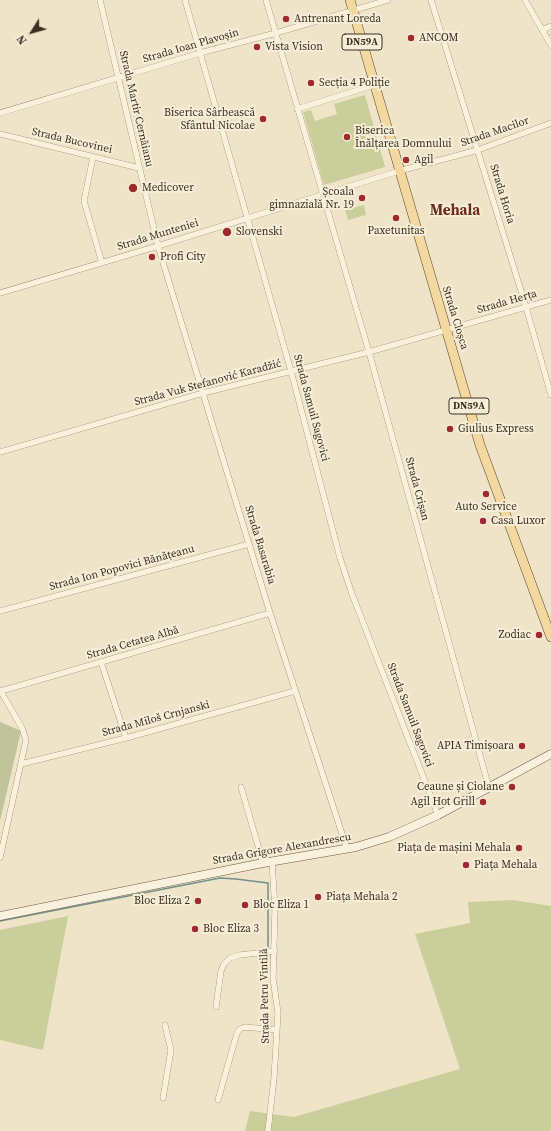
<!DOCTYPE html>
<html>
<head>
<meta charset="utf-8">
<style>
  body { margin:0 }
  #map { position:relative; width:551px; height:1131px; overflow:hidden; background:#f0e4c8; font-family:"Source Serif 4",serif }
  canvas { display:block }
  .north { position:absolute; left:12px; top:12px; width:40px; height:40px; -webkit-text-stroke:3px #f7eed8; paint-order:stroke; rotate:233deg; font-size:11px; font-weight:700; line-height:16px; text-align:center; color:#3d2e20 }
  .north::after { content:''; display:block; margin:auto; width:14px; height:18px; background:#3d2e20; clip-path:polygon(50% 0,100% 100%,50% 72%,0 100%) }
</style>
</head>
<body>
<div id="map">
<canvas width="551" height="1131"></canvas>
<div class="north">N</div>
</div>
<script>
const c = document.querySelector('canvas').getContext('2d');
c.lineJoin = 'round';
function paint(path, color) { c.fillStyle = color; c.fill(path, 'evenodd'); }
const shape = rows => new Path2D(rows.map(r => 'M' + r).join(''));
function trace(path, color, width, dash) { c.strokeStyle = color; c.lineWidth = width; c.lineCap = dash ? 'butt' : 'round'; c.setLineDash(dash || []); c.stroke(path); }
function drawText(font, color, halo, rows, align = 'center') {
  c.font = font + ' "Source Serif 4",serif'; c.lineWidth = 4; c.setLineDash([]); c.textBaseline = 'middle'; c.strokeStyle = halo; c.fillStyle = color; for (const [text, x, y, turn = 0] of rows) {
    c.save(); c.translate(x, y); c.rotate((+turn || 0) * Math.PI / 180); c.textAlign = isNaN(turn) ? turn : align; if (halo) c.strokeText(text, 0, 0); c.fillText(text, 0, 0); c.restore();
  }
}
const green = shape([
  [365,95,385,167,324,185,303,112,311,110,315,121,337,114,334,104],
  [364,205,366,215,348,220,345,210],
  [513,900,551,906,551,1131,245,1131,250,1111,294,1117,460,1069,415,934,470,923,468,902],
  [68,916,43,1050,0,1040,0,930]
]);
const cemetery = shape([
  [0,722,21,731,0,821]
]);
const stream = shape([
  [0,921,220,878,236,879,268,883,268,948]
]);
const street = shape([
  [100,0,158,246,270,613,347,849],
  [185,0,291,371,340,558,352,594,438,815],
  [266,0,369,352,489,788],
  [431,0,526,307,551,395],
  [525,0,551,45],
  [542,30,551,26],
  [297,109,374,85],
  [0,113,200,53,276,33,388,0],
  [0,134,139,168],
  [93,157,84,201,102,263],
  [0,293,158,246,399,171,478,150,551,123],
  [0,452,203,393,369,352,551,300],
  [0,611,249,544],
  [101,662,126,738],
  [1,691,270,613],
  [21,764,126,738,295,691],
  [241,787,263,863],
  [0,858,26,740,22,728,0,690],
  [216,1007,221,971,224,964,230,958,240,955,275,951],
  [163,1098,171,1050,165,1025],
  [218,1100,237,1033,240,1029,245,1027,277,1030],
  [268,1131,274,1078,278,1013,273,978,275,910,272,861]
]);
const secondary = shape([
  [0,916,263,863,356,847,389,837,438,815,551,754]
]);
const primary = shape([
  [350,0,480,445,551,637]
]);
const markers = [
  [286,19,4,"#9e2a2b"],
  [411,38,4,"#9e2a2b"],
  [257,47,4,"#9e2a2b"],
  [311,83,4,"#9e2a2b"],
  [263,119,4,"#9e2a2b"],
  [347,137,4,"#9e2a2b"],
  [406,160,4,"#9e2a2b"],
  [133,188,5,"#9e2a2b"],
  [362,198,4,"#9e2a2b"],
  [396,218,4,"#9e2a2b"],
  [227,232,5,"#9e2a2b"],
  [152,257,4,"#9e2a2b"],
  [450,429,4,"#9e2a2b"],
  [486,494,4,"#9e2a2b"],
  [483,521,4,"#9e2a2b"],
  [539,635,4,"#9e2a2b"],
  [522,746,4,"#9e2a2b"],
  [512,787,4,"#9e2a2b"],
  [483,802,4,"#9e2a2b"],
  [519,848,4,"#9e2a2b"],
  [466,865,4,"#9e2a2b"],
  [318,897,4,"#9e2a2b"],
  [198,901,4,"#9e2a2b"],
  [245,905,4,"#9e2a2b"],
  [195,929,4,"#9e2a2b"]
];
const shields = [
  [362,42,40],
  [469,406,40]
];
const shieldNames = [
  ["DN59A",362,42],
  ["DN59A",469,406]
];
const poiNames = [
  ["Antrenant Loreda",294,19],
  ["ANCOM",419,38],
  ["Vista Vision",265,47],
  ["Secția 4 Poliție",319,83],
  ["Biserica Sârbească",255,113,"right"],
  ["Sfântul Nicolae",255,126,"right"],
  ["Biserica",355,131],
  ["Înălțarea Domnului",355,144],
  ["Agil",414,160],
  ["Medicover",142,188],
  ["Școala",354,192,"right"],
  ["gimnazială Nr. 19",354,205,"right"],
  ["Paxetunitas",396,231,"center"],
  ["Slovenski",236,232],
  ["Profi City",160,257],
  ["Giulius Express",458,429],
  ["Auto Service",486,507,"center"],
  ["Casa Luxor",491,521],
  ["Zodiac",531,635,"right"],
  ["APIA Timișoara",514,746,"right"],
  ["Ceaune și Ciolane",504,787,"right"],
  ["Agil Hot Grill",475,802,"right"],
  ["Piața de mașini Mehala",511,848,"right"],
  ["Piața Mehala",474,865],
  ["Piața Mehala 2",326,897],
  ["Bloc Eliza 2",190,901,"right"],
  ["Bloc Eliza 1",253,905],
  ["Bloc Eliza 3",203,929]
];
const streetNames = [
  ["Strada Ioan Plavoșin",191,46,-16],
  ["Strada Martir Cernăianu",136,109,77],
  ["Strada Macilor",495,132,-19],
  ["Strada Bucovinei",72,141,13],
  ["Strada Horia",502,194,73],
  ["Strada Munteniei",158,235,-17],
  ["Strada Herța",507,302,-16],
  ["Strada Cloșca",455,318,73],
  ["Strada Vuk Stefanović Karadžić",208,383,-15],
  ["Strada Samuil Sagovici",311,408,75],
  ["Strada Crișan",417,489,75],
  ["Strada Basarabia",260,545,73],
  ["Strada Ion Popovici Bănățeanu",122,568,-15],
  ["Strada Cetatea Albă",133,643,-16],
  ["Strada Samuil Sagovici",410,715,69],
  ["Strada Miloš Crnjanski",156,719,-15],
  ["Strada Grigore Alexandrescu",282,849,-10],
  ["Strada Petru Vintilă",265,996,-91]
];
const districtNames = [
  ["Mehala",455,211]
];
paint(green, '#c9cf9b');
paint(cemetery, '#bfc49a');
trace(stream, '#6f938a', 1.5);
trace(street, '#8d765c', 6);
trace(secondary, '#6f573f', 9);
trace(primary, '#5b4430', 10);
trace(street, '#faf1dc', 5.5);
trace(secondary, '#faf1dc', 8);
trace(primary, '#f3d9a0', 9);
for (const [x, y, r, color] of markers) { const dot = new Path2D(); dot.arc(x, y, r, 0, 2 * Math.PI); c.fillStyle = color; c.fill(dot); trace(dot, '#f7eed8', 1.5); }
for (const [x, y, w] of shields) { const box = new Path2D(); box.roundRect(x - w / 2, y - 8, w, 16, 3); c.fillStyle = '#f7eed8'; c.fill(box); trace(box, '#3d2e20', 1); }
drawText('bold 10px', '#3d2e20', null, shieldNames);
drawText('11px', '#3d2e20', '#f7eed8', poiNames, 'left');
drawText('11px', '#3d2e20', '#f7eed8', streetNames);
drawText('bold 15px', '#6b2e1e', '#f7eed8', districtNames);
</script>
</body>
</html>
